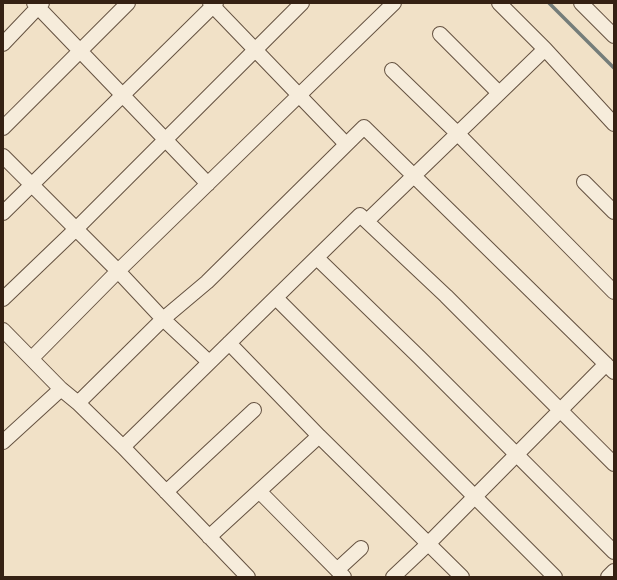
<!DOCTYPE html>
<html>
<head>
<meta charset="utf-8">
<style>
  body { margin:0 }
  #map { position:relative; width:617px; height:580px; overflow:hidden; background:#f1e1c7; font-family:Alegreya,serif }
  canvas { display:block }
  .frame { position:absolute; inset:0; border:4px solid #352113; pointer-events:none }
</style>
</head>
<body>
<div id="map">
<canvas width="617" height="580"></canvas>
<div class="frame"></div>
</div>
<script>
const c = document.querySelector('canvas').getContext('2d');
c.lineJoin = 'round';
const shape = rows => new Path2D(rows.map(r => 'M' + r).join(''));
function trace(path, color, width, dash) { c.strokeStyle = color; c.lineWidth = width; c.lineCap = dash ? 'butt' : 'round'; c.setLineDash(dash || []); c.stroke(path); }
const stream = shape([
  [549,3,614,68]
]);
const minor = shape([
  [34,3,208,184],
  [210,3,346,144],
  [499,3,545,49,614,124],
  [581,3,614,36],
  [440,34,499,93],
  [3,44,42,3],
  [392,70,457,133,614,292],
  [3,128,128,3],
  [3,156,118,271,163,319,209,362],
  [584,182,614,212],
  [3,213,216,3],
  [367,221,545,49],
  [317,258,419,357,614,552],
  [276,298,555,577],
  [3,299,76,229,302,3],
  [3,330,61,389,78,403,123,447,248,577],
  [229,343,319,436,462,577],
  [32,358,118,271,394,3],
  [78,403,163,319,207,282,364,127,614,372],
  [3,442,61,389],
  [123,447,360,215,446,296,614,464],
  [259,491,344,577],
  [166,492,254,410],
  [209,537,319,436],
  [337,570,361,548],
  [393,577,428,544,606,364],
  [608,577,614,571]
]);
trace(stream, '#757d7a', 3.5);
trace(minor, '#645140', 16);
trace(minor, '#f6ecdb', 14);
</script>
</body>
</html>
